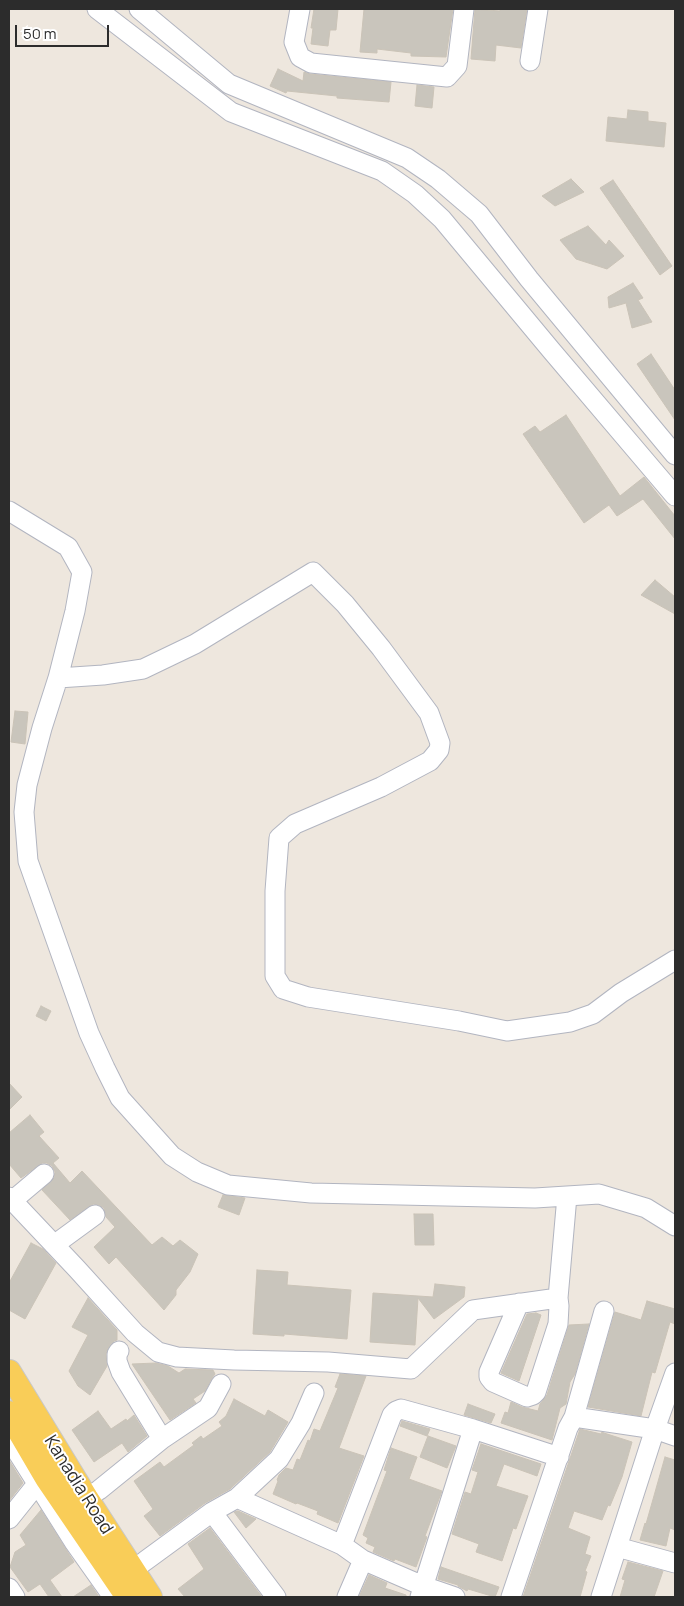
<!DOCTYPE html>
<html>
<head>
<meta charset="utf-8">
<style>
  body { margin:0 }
  #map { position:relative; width:684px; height:1606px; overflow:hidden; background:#eee7de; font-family:Manrope,sans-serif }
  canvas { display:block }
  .frame { position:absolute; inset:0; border:10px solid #2c2c2c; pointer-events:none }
  .scale { position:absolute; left:15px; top:25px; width:94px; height:22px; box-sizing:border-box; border:2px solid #2c2c2c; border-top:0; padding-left:6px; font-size:15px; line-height:18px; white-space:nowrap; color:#2c2c2c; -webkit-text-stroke:4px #fff; paint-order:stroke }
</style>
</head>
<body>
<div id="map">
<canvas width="684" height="1606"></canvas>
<div class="frame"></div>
<div class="scale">50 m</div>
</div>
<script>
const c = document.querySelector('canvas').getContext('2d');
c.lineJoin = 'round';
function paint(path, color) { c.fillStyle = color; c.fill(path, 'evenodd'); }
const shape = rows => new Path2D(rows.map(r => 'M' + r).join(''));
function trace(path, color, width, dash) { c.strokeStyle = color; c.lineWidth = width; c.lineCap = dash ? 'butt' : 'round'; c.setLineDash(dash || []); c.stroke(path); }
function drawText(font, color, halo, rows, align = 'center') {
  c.font = font + ' Manrope,sans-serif'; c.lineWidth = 4; c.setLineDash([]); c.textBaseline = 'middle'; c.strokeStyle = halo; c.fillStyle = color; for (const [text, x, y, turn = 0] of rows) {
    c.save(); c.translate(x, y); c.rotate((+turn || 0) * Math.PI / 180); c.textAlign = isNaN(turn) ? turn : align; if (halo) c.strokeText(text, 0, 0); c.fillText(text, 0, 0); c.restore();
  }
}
const building = shape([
  [314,9,338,9,336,30,330,30,328,46,311,44,313,28,311,28,314,9],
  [364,9,453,9,446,57,411,56,411,53,377,49,377,53,360,52,364,9],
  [475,9,500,11,500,9,527,9,521,48,496,45,495,61,471,59,475,9],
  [278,69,303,81,304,72,310,74,391,82,389,102,337,98,337,96,287,91,286,93,270,86,278,69],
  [417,85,434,87,432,108,415,106,417,85],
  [628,110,648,112,648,121,666,123,664,147,606,141,608,117,627,119,628,110],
  [571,179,584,192,555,206,542,196,571,179],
  [613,180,672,266,660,275,600,188,613,180],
  [588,226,606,245,609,240,624,256,607,269,576,259,560,240,588,226],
  [633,283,643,298,638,300,652,322,632,328,626,303,609,308,608,297,633,283],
  [651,354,675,390,675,420,637,364,651,354],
  [566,415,620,496,644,477,675,516,675,539,643,499,617,516,609,505,584,523,523,434,535,426,540,432,566,415],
  [655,580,675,597,675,614,641,595,655,580],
  [15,711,28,712,25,744,11,742,15,711],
  [41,1006,51,1011,46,1021,36,1016,41,1006],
  [9,1083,22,1097,9,1110,9,1083],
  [30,1115,44,1132,39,1136,59,1158,53,1163,70,1183,82,1171,152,1245,162,1237,173,1246,180,1240,198,1254,190,1272,176,1290,176,1295,164,1310,116,1257,109,1264,94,1247,115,1227,106,1217,104,1208,99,1205,93,1204,70,1220,42,1190,54,1178,55,1172,52,1166,47,1163,42,1163,21,1178,9,1164,9,1133,30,1115],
  [223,1195,245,1198,239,1215,218,1207,223,1195],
  [414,1214,433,1214,434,1245,415,1245,414,1214],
  [31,1243,43,1249,56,1263,25,1319,9,1310,9,1283,31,1243],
  [257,1270,288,1272,287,1285,351,1290,347,1339,284,1334,284,1336,253,1334,257,1270],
  [435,1284,465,1287,464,1297,434,1319,418,1298,415,1345,370,1342,373,1293,433,1297,435,1284],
  [88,1298,117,1330,117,1340,114,1341,108,1348,106,1354,107,1366,90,1395,78,1386,69,1371,88,1335,72,1327,88,1298],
  [647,1301,675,1309,675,1324,670,1322,655,1373,652,1372,641,1416,588,1407,615,1312,641,1320,647,1301],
  [536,1313,541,1315,519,1381,501,1373,527,1314,536,1313],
  [589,1324,575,1374,570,1382,566,1404,560,1408,552,1440,501,1423,505,1412,508,1413,511,1402,522,1407,538,1411,540,1404,547,1395,569,1325,589,1324],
  [156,1363,168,1366,179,1373,185,1369,213,1370,215,1374,212,1378,205,1391,193,1399,196,1403,170,1420,132,1364,156,1363],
  [340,1374,366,1376,339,1448,364,1456,338,1523,317,1514,318,1511,297,1503,296,1504,273,1494,278,1481,277,1480,279,1475,286,1468,293,1470,297,1459,300,1460,308,1440,310,1441,314,1429,320,1431,338,1388,335,1387,340,1374],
  [234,1399,265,1416,268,1410,288,1422,270,1452,230,1489,205,1503,160,1536,144,1516,153,1509,134,1481,160,1462,164,1467,194,1445,192,1443,201,1436,203,1439,222,1426,219,1422,226,1416,234,1399],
  [468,1404,495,1414,491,1423,464,1415,468,1404],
  [98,1411,111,1429,126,1419,127,1421,134,1415,147,1436,128,1452,122,1443,94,1462,72,1430,98,1411],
  [402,1421,430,1429,427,1436,400,1426,402,1421],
  [580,1429,601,1434,602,1432,604,1433,632,1442,622,1477,610,1506,608,1505,602,1520,574,1511,568,1528,590,1537,585,1554,591,1556,585,1571,587,1572,580,1597,523,1597,580,1429],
  [428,1436,456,1446,447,1468,420,1457,428,1436],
  [481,1444,541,1464,537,1476,504,1464,496,1486,528,1496,516,1529,513,1528,502,1561,476,1552,479,1544,452,1534,465,1492,471,1494,478,1472,472,1470,481,1444],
  [391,1448,417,1457,409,1479,442,1491,425,1536,427,1537,416,1567,395,1559,394,1561,373,1552,375,1547,366,1543,368,1538,363,1535,387,1471,384,1470,391,1448],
  [665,1457,675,1460,675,1530,670,1528,666,1546,640,1540,645,1523,646,1524,665,1457],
  [9,1460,23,1483,9,1501,9,1460],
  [41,1510,74,1562,50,1580,62,1597,49,1597,40,1584,28,1592,10,1567,15,1552,26,1545,20,1535,41,1510],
  [238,1511,256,1519,246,1528,234,1512,238,1511],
  [210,1528,262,1597,185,1597,178,1589,204,1569,188,1544,210,1528],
  [628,1562,663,1571,654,1597,620,1597,625,1580,622,1579,628,1562],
  [441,1567,499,1587,495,1597,468,1589,467,1591,458,1586,458,1585,438,1579,441,1567],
  [369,1575,387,1583,385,1588,406,1595,406,1597,359,1597,369,1575],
  [91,1585,99,1597,73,1597,91,1585]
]);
const minor = shape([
  [97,9,231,112,382,171,415,194,442,219,551,350,675,496],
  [139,9,229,84,407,158,438,179,479,214,529,279,675,455],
  [300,9,294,42,300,57,311,63,447,77,457,66,464,9],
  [530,61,538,9],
  [9,511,68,547,82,572,75,611,58,678],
  [675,960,621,993,593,1014,570,1022,507,1031,459,1021,308,997,283,989,275,976,275,891,279,838,295,824,381,787,430,761,439,750,440,743,429,713,381,648,345,604,313,572,195,644,143,669,103,675,58,678,42,728,27,785,24,812,28,861,89,1033,105,1068,120,1098,172,1156,197,1172,228,1185,311,1193,535,1198,599,1194,646,1208,675,1226],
  [9,1197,77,1269,135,1333,158,1352,177,1357,234,1360,328,1362,411,1369,473,1310,558,1298],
  [12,1201,44,1174],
  [54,1245,95,1215],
  [519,1303,489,1372,489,1377,493,1382,527,1397,533,1395,536,1392,558,1324,559,1306,558,1298,567,1196],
  [119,1351,117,1354,117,1361,121,1372,162,1439],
  [574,1417,655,1429,675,1436],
  [9,1439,74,1542,113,1597],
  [86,1498,99,1490,162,1439,208,1408,221,1384],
  [237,1498,279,1459,301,1423,314,1393],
  [212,1512,276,1597],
  [9,1519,37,1484,47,1479],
  [342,1545,392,1415,396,1411,401,1409,473,1429,559,1457],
  [617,1547,675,1563],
  [121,1577,132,1571,145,1561,212,1512,237,1498,342,1545,363,1560,423,1586,455,1597],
  [9,1588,15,1597],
  [347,1597,363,1560],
  [420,1597,473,1429],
  [511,1597,568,1428,574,1417,604,1311],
  [601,1597,655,1429,675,1373]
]);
const major = shape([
  [9,1372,86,1498,150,1597],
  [9,1413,47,1478,128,1597]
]);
const streetNames = [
  ["Kanadia Road",78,1485,58]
];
paint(building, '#c9c5bc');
trace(building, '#cac3b7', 1);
trace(minor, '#b2b5c0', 21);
trace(major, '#c8c8c8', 26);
trace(minor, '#fff', 19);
trace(major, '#f9cd58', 24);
drawText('18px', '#2c2c2c', '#fff', streetNames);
</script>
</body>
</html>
